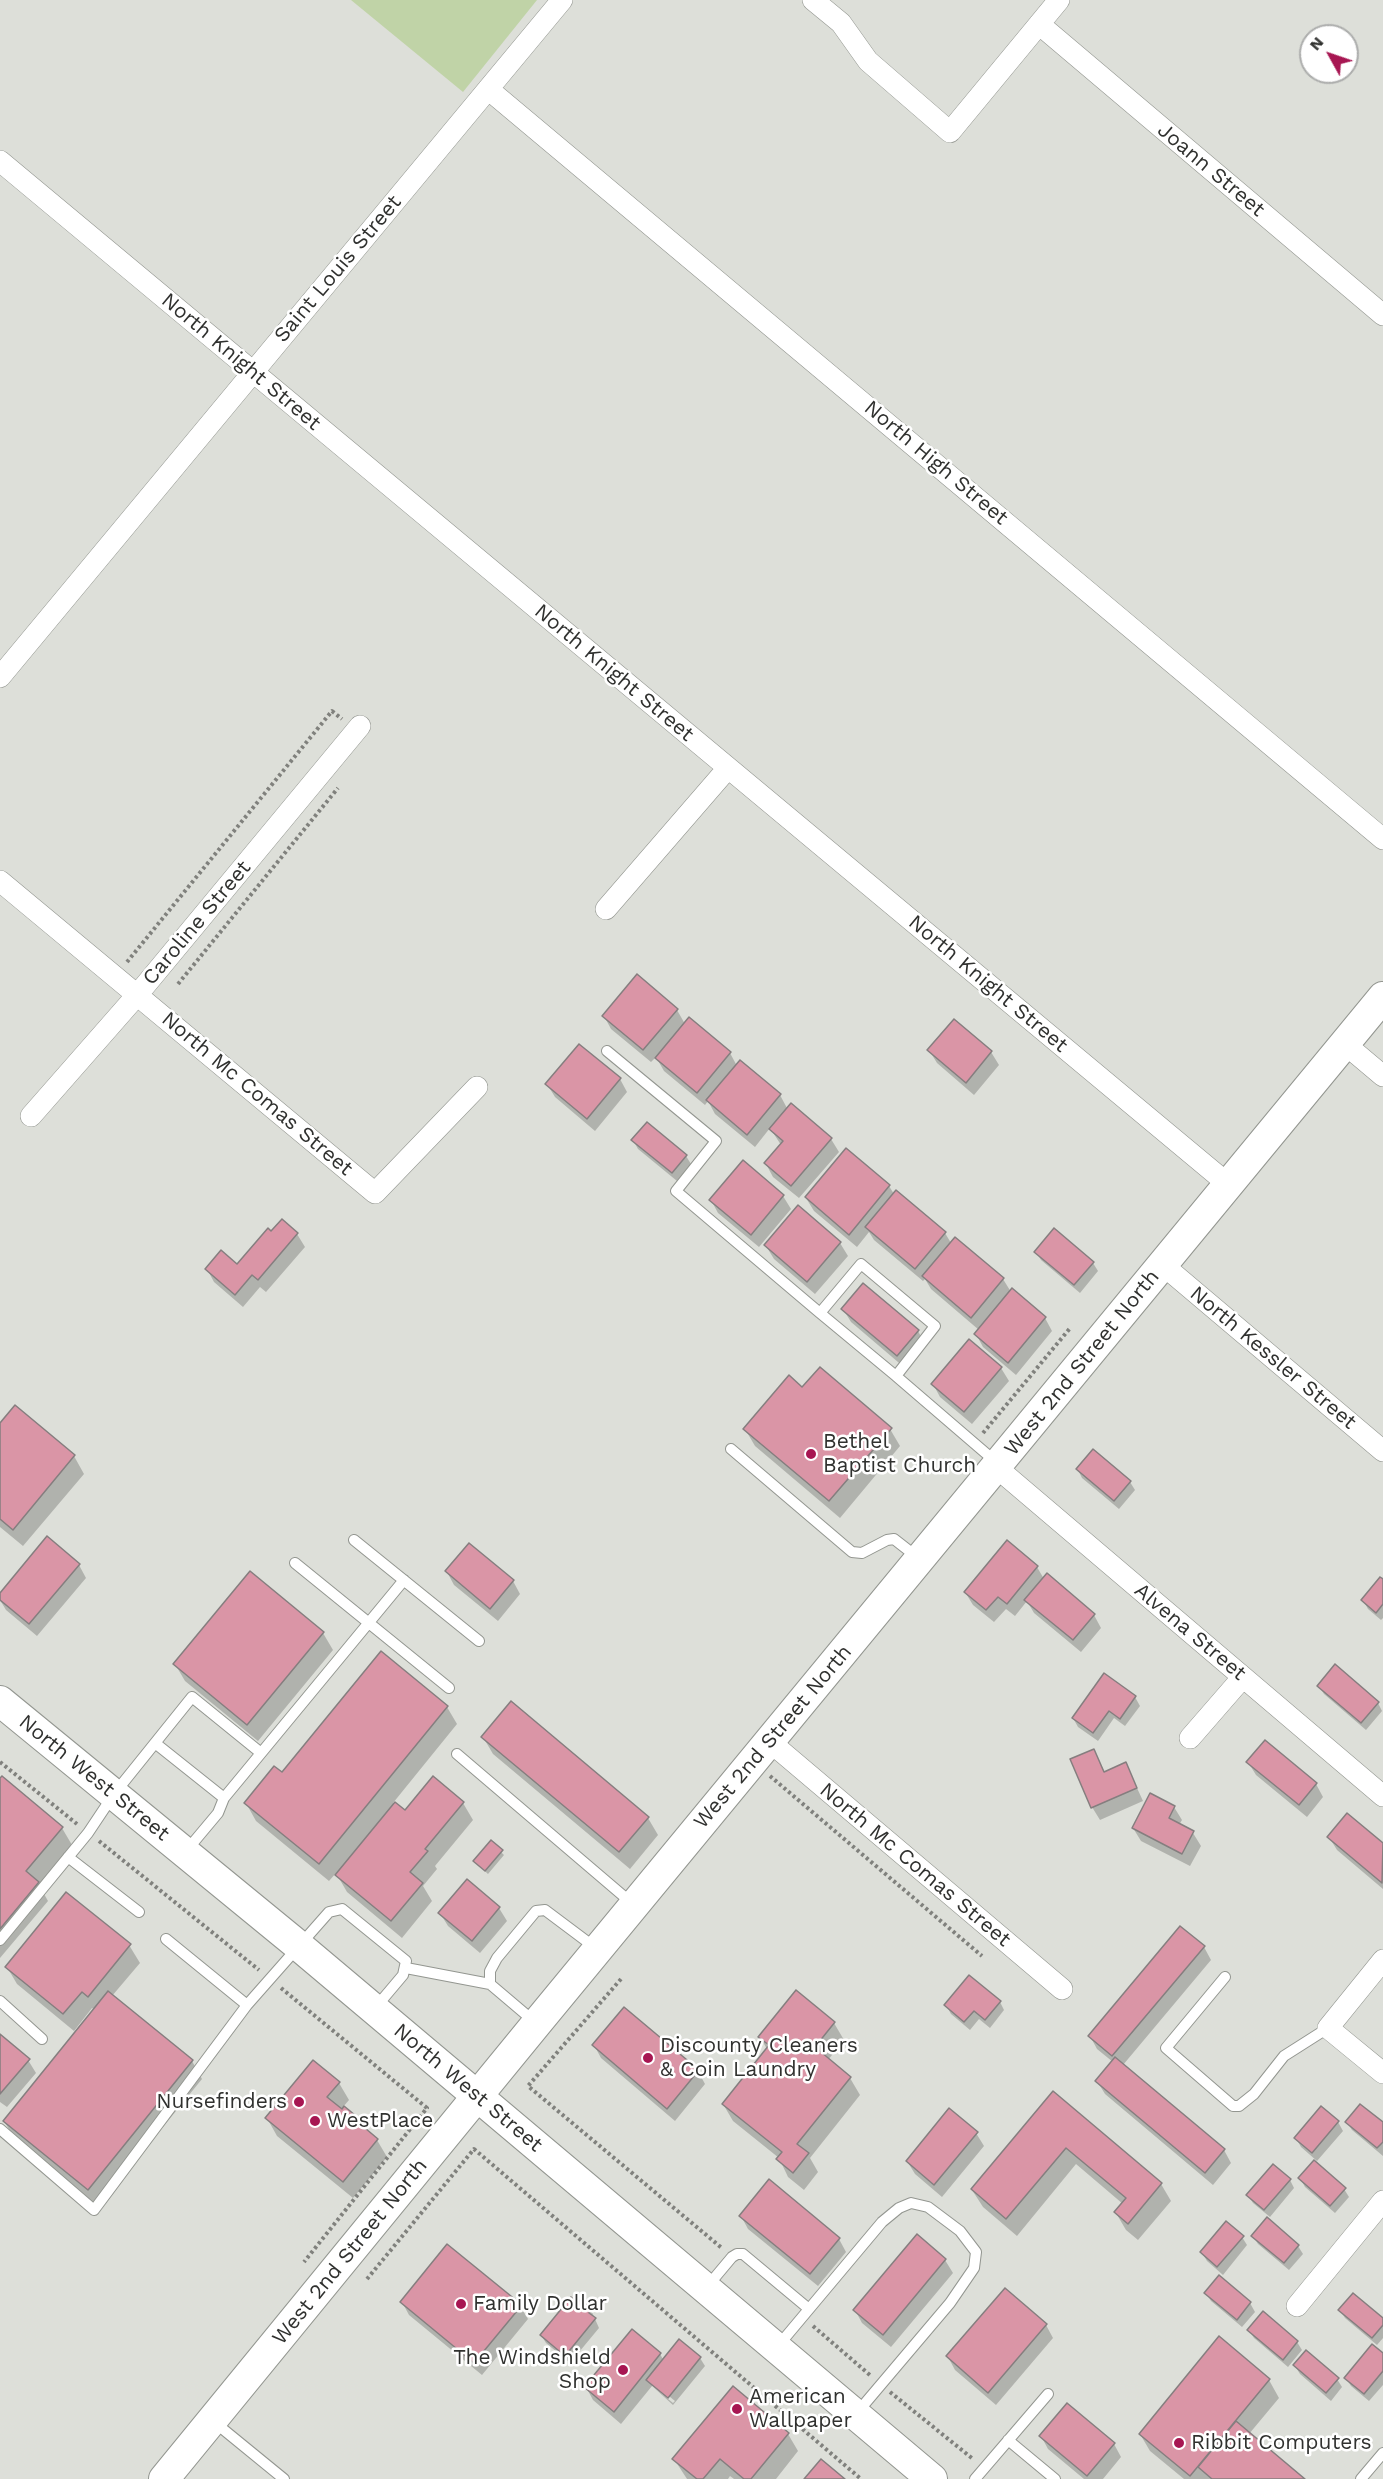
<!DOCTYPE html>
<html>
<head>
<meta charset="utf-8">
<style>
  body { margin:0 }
  #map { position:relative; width:1383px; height:2479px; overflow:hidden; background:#dddfd9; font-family:"Work Sans",sans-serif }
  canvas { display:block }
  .north { position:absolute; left:1299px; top:24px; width:60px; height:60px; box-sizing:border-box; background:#fff; border:2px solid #acadac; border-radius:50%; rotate:310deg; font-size:16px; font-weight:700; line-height:24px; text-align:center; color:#30312f }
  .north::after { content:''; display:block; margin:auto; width:21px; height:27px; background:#a71652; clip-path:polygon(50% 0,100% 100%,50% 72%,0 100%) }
</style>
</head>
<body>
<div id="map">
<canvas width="1383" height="2479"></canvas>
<div class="north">N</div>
</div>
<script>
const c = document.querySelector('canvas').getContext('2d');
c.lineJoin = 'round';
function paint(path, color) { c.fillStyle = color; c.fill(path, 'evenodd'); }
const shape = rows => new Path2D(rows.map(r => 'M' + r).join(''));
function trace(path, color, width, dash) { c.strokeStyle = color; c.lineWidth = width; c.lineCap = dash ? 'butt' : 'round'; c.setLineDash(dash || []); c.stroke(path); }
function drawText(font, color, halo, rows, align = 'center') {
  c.font = font + ' "Work Sans",sans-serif'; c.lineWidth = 5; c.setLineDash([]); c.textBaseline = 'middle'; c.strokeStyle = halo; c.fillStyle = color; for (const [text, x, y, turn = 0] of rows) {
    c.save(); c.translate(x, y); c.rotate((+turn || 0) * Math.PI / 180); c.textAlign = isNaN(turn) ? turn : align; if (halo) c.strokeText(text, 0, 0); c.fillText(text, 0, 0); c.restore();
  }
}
const green = shape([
  [351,0,537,0,463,92]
]);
const shadow = shape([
  [677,1010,685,1024,730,1053,737,1066,780,1095,788,1110,831,1139,839,1152,799,1198,773,1177,766,1164,781,1145,770,1128,755,1147,715,1114,708,1101,705,1105,664,1071,656,1057,651,1062,611,1029,604,1016],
  [954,1021,991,1052,999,1065,974,1095,937,1063,929,1050],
  [620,1079,627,1092,595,1131,555,1097,547,1084],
  [633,1140,686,1156,691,1164,677,1181,638,1149],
  [846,1150,889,1186,894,1194,945,1233,951,1243,1003,1279,1011,1292,1045,1318,1052,1331,1016,1375,983,1347,976,1334,979,1330,931,1289,925,1279,923,1281,874,1240,869,1232,857,1247,814,1211,806,1198],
  [783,1196,791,1209,759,1247,718,1213,711,1200],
  [271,1233,297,1234,305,1247,266,1292,260,1287,243,1307,214,1282,207,1269,237,1266],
  [840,1243,848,1256,815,1294,774,1259,766,1246],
  [1036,1252,1093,1263,1098,1271,1080,1293,1041,1260],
  [843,1309,918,1331,925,1344,905,1368,851,1322],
  [1001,1368,1009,1381,972,1424,940,1397,933,1384],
  [803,1389,890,1429,900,1446,840,1518,755,1446,745,1429],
  [0,1425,74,1456,84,1474,23,1546,0,1527],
  [1078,1470,1130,1482,1135,1490,1119,1509,1082,1478],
  [469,1545,513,1581,520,1594,498,1621,454,1585,447,1572],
  [79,1565,86,1578,37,1636,6,1610,0,1600,0,1595],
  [1037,1567,1044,1579,1094,1615,1101,1628,1081,1652,1034,1613,1027,1601,1015,1616,1006,1609,994,1622,973,1605,965,1592],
  [1383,1581,1383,1618,1381,1620,1368,1609,1363,1600],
  [323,1633,333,1650,258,1741,185,1681,175,1664],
  [1105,1675,1135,1697,1140,1706,1125,1726,1114,1718,1098,1741,1078,1727,1073,1718],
  [1319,1686,1378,1703,1382,1711,1366,1730,1324,1694],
  [447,1707,457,1724,393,1803,405,1812,463,1803,473,1820,435,1866,437,1869,423,1886,432,1901,402,1938,347,1892,336,1873,329,1881,256,1821,246,1803,282,1775],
  [483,1737,648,1818,658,1835,630,1869,493,1754],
  [1265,1742,1316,1784,1323,1797,1307,1817,1256,1775,1248,1762],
  [1094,1750,1105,1773,1126,1764,1143,1801,1100,1820,1092,1807],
  [0,1780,62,1828,72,1845,39,1885,48,1901,0,1958],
  [1174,1807,1182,1820,1179,1825,1193,1833,1201,1846,1190,1866,1141,1841,1133,1828],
  [1347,1815,1383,1845,1383,1889,1337,1850,1329,1837],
  [491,1842,504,1855,488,1874,474,1861],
  [467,1881,499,1908,507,1921,480,1953,448,1926,440,1913],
  [129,1945,140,1963,112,1996,192,2061,202,2079,98,2207,15,2139,4,2121,95,2010,92,2008,74,2031,17,1984,7,1967],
  [1204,1947,1211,1960,1123,2065,1224,2150,1231,2163,1213,2185,1105,2094,1097,2081,1113,2062,1097,2049,1090,2036],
  [1000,2002,1004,2010,990,2028,979,2019,970,2030,951,2014,946,2005],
  [834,2023,844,2040,828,2060,850,2078,860,2095,810,2158,818,2172,804,2190,788,2177,779,2158,733,2121,723,2104,767,2049,760,2037],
  [0,2036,28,2060,36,2073,7,2107,0,2102],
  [594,2045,698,2071,705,2084,675,2121,601,2058],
  [339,2083,349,2100,343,2107,360,2121,366,2131,377,2140,387,2157,353,2198,277,2136,267,2118],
  [1053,2093,1161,2184,1171,2201,1138,2240,1126,2230,1116,2213,1123,2204,1076,2164,1017,2236,983,2207,972,2190],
  [1338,2122,1343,2131,1317,2161,1301,2147,1296,2138],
  [1347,2122,1383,2124,1383,2156,1352,2130],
  [976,2133,984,2146,942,2197,915,2174,907,2161],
  [1300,2178,1344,2189,1349,2197,1335,2213,1305,2187],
  [1290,2180,1294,2188,1270,2217,1253,2203,1248,2195],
  [741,2216,839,2239,846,2252,818,2286,748,2229],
  [1253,2236,1298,2246,1303,2254,1289,2270,1258,2244],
  [917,2237,945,2260,953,2273,891,2347,862,2323,855,2310],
  [1242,2237,1247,2245,1223,2275,1207,2261,1202,2253],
  [1219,2277,1250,2303,1255,2312,1242,2327,1211,2301,1206,2293],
  [402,2302,520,2306,528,2319,482,2375,409,2315],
  [578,2305,591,2310,599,2328,570,2363,546,2343,541,2335],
  [1340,2310,1383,2320,1383,2338,1377,2345,1345,2318],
  [1263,2313,1297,2342,1302,2350,1288,2367,1254,2338,1249,2330],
  [1046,2325,1053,2338,996,2405,955,2370,948,2357],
  [633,2332,660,2354,664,2361,700,2358,705,2366,673,2405,652,2386,673,2403,675,2401,654,2384,652,2386,621,2424,593,2400,586,2387],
  [1219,2339,1269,2380,1279,2398,1249,2434,1303,2479,1184,2479,1150,2451,1140,2434],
  [1383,2355,1383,2385,1369,2401,1351,2386,1346,2378],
  [1295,2366,1337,2379,1342,2387,1331,2401,1300,2374],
  [788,2434,798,2451,776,2479,734,2479,730,2476,728,2479,687,2479,674,2459],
  [1041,2436,1114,2444,1121,2457,1103,2479,1084,2479,1048,2449]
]);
const building = shape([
  [637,974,678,1009,643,1050,602,1016,637,974],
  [689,1017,731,1052,697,1093,655,1058,689,1017],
  [954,1019,992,1051,966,1083,927,1050,954,1019],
  [579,1044,621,1078,587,1119,545,1084,579,1044],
  [740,1060,781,1094,747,1135,706,1100,740,1060],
  [791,1103,832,1138,791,1186,764,1163,783,1141,769,1129,791,1103],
  [647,1122,687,1155,672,1173,631,1140,647,1122],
  [846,1148,890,1185,849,1235,805,1197,846,1148],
  [743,1160,784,1195,751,1235,709,1200,743,1160],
  [896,1190,946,1232,915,1269,865,1227,896,1190],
  [798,1205,841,1242,807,1282,764,1245,798,1205],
  [282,1219,298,1233,258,1280,252,1275,235,1295,205,1269,221,1250,237,1264,268,1228,271,1231,282,1219],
  [1054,1228,1094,1262,1074,1285,1034,1252,1054,1228],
  [955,1237,1004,1278,971,1318,922,1276,955,1237],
  [863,1283,919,1330,897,1356,841,1309,863,1283],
  [1012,1288,1046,1317,1008,1363,974,1334,1012,1288],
  [969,1339,1002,1367,964,1412,931,1384,969,1339],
  [820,1367,892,1428,829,1501,743,1429,789,1375,802,1387,820,1367],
  [15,1405,75,1455,13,1530,0,1519,0,1423,15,1405],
  [1093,1449,1131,1481,1114,1501,1076,1469,1093,1449],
  [47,1536,80,1564,29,1624,0,1600,0,1593,47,1536],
  [1007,1540,1038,1566,1007,1604,998,1597,986,1610,964,1592,1007,1540],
  [469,1543,514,1580,490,1609,445,1571,469,1543],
  [250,1571,324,1632,247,1725,173,1664,250,1571],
  [1047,1573,1095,1614,1073,1640,1024,1600,1047,1573],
  [1380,1577,1383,1579,1383,1604,1376,1613,1361,1600,1380,1577],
  [381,1651,448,1706,319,1864,244,1803,274,1766,282,1772,381,1651],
  [1335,1664,1379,1702,1361,1723,1317,1686,1335,1664],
  [1104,1673,1136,1696,1120,1719,1109,1711,1093,1733,1072,1718,1104,1673],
  [511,1701,649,1817,619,1852,481,1737,511,1701],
  [1265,1740,1317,1783,1299,1805,1246,1762,1265,1740],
  [1094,1749,1104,1772,1126,1762,1137,1788,1091,1808,1070,1759,1094,1749],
  [2,1776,63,1827,26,1871,39,1882,0,1929,0,1778,2,1776],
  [433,1776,464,1802,425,1849,428,1851,410,1872,423,1883,391,1921,335,1875,395,1802,405,1810,433,1776],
  [1150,1793,1175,1806,1169,1818,1194,1831,1182,1854,1132,1828,1150,1793],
  [1347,1813,1383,1843,1382,1883,1327,1837,1347,1813],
  [491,1840,503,1850,485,1871,473,1861,491,1840],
  [467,1879,500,1907,472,1941,438,1913,467,1879],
  [66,1892,131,1944,88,1997,82,1992,63,2014,5,1967,66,1892],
  [1180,1926,1205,1946,1112,2056,1088,2036,1180,1926],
  [969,1975,1001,2001,985,2020,974,2011,964,2022,944,2005,969,1975],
  [796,1990,835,2022,815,2047,851,2077,797,2144,809,2153,793,2173,776,2159,782,2152,722,2104,769,2045,758,2037,796,1990],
  [108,1991,193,2060,88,2190,3,2121,108,1991],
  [624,2007,699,2070,667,2109,592,2045,624,2007],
  [0,2034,30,2059,0,2094,0,2034],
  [1115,2057,1225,2149,1205,2173,1095,2081,1115,2057],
  [313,2060,340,2082,327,2097,342,2109,344,2106,361,2120,359,2123,378,2139,343,2182,265,2118,313,2060],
  [1053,2091,1162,2183,1128,2224,1114,2212,1126,2198,1066,2148,1006,2219,971,2189,1053,2091],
  [1360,2104,1383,2122,1383,2142,1377,2148,1345,2122,1360,2104],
  [1321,2106,1339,2121,1312,2153,1294,2138,1321,2106],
  [949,2108,978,2132,934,2185,906,2161,949,2108],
  [1314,2160,1346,2188,1330,2206,1298,2178,1314,2160],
  [1273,2164,1291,2179,1264,2210,1246,2195,1273,2164],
  [769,2179,840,2238,810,2274,739,2216,769,2179],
  [1267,2217,1299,2245,1284,2263,1251,2236,1267,2217],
  [1226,2221,1244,2236,1217,2267,1200,2252,1226,2221],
  [917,2234,946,2259,883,2335,853,2310,917,2234],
  [447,2244,522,2305,474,2363,400,2302,447,2244],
  [1219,2275,1251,2302,1237,2320,1204,2293,1219,2275],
  [1005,2288,1047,2324,988,2393,946,2356,1005,2288],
  [1353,2293,1383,2318,1383,2325,1372,2338,1338,2310,1353,2293],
  [571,2297,577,2303,580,2300,592,2309,589,2313,596,2318,565,2356,540,2335,571,2297],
  [1263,2311,1298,2341,1283,2360,1247,2330,1263,2311],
  [632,2329,661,2353,614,2412,584,2387,632,2329],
  [1219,2336,1270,2379,1190,2476,1139,2434,1219,2336],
  [679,2339,701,2357,668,2398,646,2380,679,2339],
  [1372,2344,1383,2353,1383,2371,1364,2394,1344,2378,1372,2344],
  [1306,2350,1339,2378,1326,2393,1293,2365,1306,2350],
  [733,2386,789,2433,751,2479,744,2479,720,2459,703,2479,697,2479,672,2459,733,2386],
  [1067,2403,1115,2443,1087,2476,1039,2436,1067,2403],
  [1236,2421,1305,2479,1212,2479,1198,2467,1236,2421],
  [821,2459,845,2479,804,2479,821,2459]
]);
const path = shape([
  [127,962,332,711,342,719],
  [178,984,338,788],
  [983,1433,1071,1327],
  [0,1762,77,1824],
  [770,1776,982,1956],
  [99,1841,259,1970],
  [621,1979,528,2086,723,2249],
  [281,1988,427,2108,304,2262],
  [367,2279,474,2149,861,2479],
  [813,2326,871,2376],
  [890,2392,973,2459]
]);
const lane = shape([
  [607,1051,716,1141,676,1191,820,1313,861,1264,935,1326,896,1376,996,1462],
  [820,1313,896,1376],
  [731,1449,852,1552,862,1553,887,1540,894,1539,917,1557],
  [354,1540,479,1641],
  [295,1563,449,1688],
  [155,1743,192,1697,261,1753],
  [457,1754,634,1905],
  [224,1798,404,1580],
  [68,1857,139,1912],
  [166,1939,247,2005,329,1912,342,1909,406,1961,403,1975,376,2007],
  [0,1940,88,1833,114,1794,155,1743,224,1798,218,1813,187,1850],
  [406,1968,490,1984],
  [1225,1977,1166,2048,1233,2106,1239,2106,1254,2094,1284,2056,1328,2028],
  [0,2001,42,2039],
  [536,2023,490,1984,490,1971,497,1958,536,1911,545,1910,597,1949],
  [0,2129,94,2210,247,2005],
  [706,2288,732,2257,737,2254,743,2254,809,2309],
  [778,2346,882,2222,899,2208,911,2203,928,2207,960,2231,976,2252,974,2268,950,2303,856,2414],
  [213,2421,284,2479],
  [1008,2440,1055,2479],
  [975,2479,1048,2394],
  [1361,2479,1383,2453]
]);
const street = shape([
  [813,0,841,23,868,61,950,132,1059,0],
  [1039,24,1383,315],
  [488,89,1383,839],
  [0,161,1229,1185],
  [0,677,562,0],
  [0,881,375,1193,477,1087],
  [606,909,728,768],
  [1345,1044,1383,1076],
  [31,1116,138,994,360,726],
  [1163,1265,1383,1451],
  [996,1467,1383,1796],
  [1190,1738,1243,1677],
  [769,1741,1062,1989],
  [1383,1960,1328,2028,1383,2073],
  [1297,2306,1383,2201]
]);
const secondary = shape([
  [0,1701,299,1946,932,2479],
  [164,2479,537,2023,1383,997]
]);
const markers = [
  [811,1454,6,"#a71652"],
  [648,2058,6,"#a71652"],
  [299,2102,6,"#a71652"],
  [315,2121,6,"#a71652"],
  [461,2304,6,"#a71652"],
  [623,2370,6,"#a71652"],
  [737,2409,6,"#a71652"],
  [1179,2443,6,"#a71652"]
];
const streetNames = [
  ["Joann Street",1211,170,40],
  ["Saint Louis Street",338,269,-50],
  ["North Knight Street",241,362,40],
  ["North High Street",936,463,40],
  ["North Knight Street",614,673,40],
  ["Caroline Street",197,923,-50],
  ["North Knight Street",988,984,40],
  ["North Mc Comas Street",257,1094,40],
  ["North Kessler Street",1273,1358,40],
  ["West 2nd Street North",1082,1363,-51],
  ["Alvena Street",1190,1632,40],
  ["West 2nd Street North",773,1737,-50],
  ["North West Street",94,1778,39],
  ["North Mc Comas Street",915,1865,40],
  ["North West Street",468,2088,40],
  ["West 2nd Street North",350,2252,-51]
];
const poiNames = [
  ["Bethel",823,1442],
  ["Baptist Church",823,1466],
  ["Discounty Cleaners",660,2046],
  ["& Coin Laundry",660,2070],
  ["Nursefinders",287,2102,"right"],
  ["WestPlace",327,2121],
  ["Family Dollar",473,2304],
  ["The Windshield",611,2358,"right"],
  ["Shop",611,2382,"right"],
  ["American",749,2397],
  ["Wallpaper",749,2421],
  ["Ribbit Computers",1191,2443]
];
paint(green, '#c0d3a7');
paint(shadow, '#0003');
paint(building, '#da95a6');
trace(building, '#857e7f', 1.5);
trace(lane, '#939690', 12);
trace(street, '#939690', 22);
trace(secondary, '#939690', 32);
trace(path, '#80817d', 4, [3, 3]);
trace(lane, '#fff', 10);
trace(street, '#fff', 21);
trace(secondary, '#fff', 30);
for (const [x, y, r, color] of markers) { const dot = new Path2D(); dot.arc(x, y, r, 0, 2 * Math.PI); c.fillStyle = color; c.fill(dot); trace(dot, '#fff', 2); }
drawText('21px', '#30312f', '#fff', streetNames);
drawText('21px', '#30312f', '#fff', poiNames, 'left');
</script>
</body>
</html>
